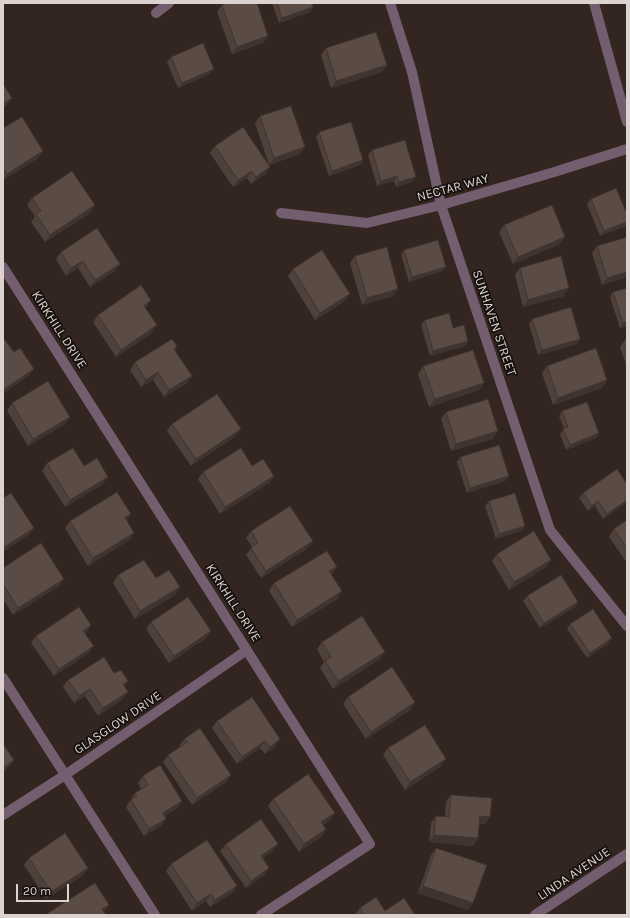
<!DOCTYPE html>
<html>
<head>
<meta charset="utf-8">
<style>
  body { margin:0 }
  #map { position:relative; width:630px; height:918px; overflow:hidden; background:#332520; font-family:Karla,sans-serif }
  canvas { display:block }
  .frame { position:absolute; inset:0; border:4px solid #dcd2cf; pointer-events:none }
  .scale { position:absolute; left:16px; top:884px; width:53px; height:18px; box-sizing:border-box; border:2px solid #dcd2cf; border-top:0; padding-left:5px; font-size:12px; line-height:14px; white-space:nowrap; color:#dcd2cf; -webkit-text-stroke:3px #16100e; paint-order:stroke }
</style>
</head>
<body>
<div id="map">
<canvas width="630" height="918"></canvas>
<div class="frame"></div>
<div class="scale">20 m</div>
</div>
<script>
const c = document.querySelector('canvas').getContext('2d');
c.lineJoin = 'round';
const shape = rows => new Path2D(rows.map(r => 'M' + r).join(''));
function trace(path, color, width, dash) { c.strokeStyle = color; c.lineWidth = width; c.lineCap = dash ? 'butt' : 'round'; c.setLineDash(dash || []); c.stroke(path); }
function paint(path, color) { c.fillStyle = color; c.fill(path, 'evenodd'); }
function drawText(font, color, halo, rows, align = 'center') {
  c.font = font + ' Karla,sans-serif'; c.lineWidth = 3.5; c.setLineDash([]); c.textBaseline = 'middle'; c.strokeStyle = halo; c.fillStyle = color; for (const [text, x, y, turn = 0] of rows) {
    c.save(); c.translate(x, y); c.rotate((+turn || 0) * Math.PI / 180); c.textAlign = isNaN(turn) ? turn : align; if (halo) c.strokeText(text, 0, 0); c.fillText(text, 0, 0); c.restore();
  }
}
const minor = shape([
  [390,3,412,72,441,205,550,530,627,626],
  [594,3,627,122],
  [156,13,169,3],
  [281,213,367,223,441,205,551,173,627,149],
  [3,267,370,844,261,915],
  [3,678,155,915],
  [3,815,65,775,247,650],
  [535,915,627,854]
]);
const wall = shape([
  [272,3,312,3,310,12,279,23],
  [222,5,263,43,232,54,217,12],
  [326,48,382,72,331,88,321,55],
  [171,57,210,74,178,88,167,62],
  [260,116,305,147,300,154,269,165,255,123],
  [3,128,38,158,3,180],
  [319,132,363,160,360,165,329,176,316,137],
  [215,146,265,174,251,184,247,178,233,187,210,153],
  [372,150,412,182,396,187,394,181,377,186,368,155],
  [32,198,95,205,90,213,45,242,31,222,35,216,27,205],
  [591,199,627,214,627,225,626,226,600,236,587,204],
  [504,225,560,244,513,264,499,232],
  [597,246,627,277,602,285,592,253],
  [404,250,442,271,409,282,401,255],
  [61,252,115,271,90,287,78,268,66,276,56,259],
  [355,256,393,296,362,305,350,263],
  [520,268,564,296,523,307,515,275],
  [293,269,345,301,315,320,288,276],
  [627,288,627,326,620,328,610,297,613,292],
  [145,308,152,333,116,357,93,322,98,315,146,308],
  [532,319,580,339,577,344,538,355,529,324],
  [425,320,468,341,465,346,430,356,421,325],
  [625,340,627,340,627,367,620,347],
  [177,346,175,350,187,383,164,397,153,380,141,387,130,370,135,362],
  [423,366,484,383,479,390,429,407,418,374],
  [547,366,607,380,602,388,553,405,542,373],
  [12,403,65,424,28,446,7,411],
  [562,411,599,433,596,438,566,450,560,434,564,429,559,416],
  [446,412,493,439,451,451,441,419],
  [172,424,236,436,191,466,167,431],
  [460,457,509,476,505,481,467,493,457,462],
  [47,463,84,466,103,484,65,507,42,471],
  [252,466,274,476,269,483,220,514,198,479,203,472],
  [627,484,627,502,603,519,595,506,588,511,579,498,583,493],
  [489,501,525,526,521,531,496,539,485,506],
  [126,520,134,533,129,540,88,566,65,528,70,521],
  [627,520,627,563,609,537,614,529],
  [251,531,308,548,261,578,246,555,252,547,246,538],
  [497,554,546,567,509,590,492,561],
  [3,568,59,586,13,615,3,599],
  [331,574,342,591,337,599,292,627,269,591,274,583,332,574],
  [118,575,156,578,180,587,175,595,135,619,113,583],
  [527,596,578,602,575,607,540,628,523,601],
  [151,622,211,631,206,638,169,663,146,629],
  [570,624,612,638,609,643,587,658,567,629],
  [91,625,86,633,85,634,89,653,54,676,31,643,36,636],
  [322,642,380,659,333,689,320,668,324,662,317,649],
  [114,673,128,681,124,686,123,699,98,716,85,696,74,703,63,687,68,680],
  [348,697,415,702,410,710,366,739,343,704],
  [217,721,280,739,275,747,265,754,260,748,237,764,212,728],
  [184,739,231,775,226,782,192,805,163,762,168,755,180,747,179,746],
  [388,748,441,766,405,790,383,755],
  [143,776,182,801,177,808,164,816,161,826,144,836,126,807,135,793,141,789,138,783],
  [451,795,490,817,485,824,479,824,478,838,473,846,429,842,431,823,436,816,445,817,446,802],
  [273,799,330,820,323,825,326,829,321,837,299,852,268,806],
  [226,844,273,851,263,858,269,868,264,875,246,888,220,851],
  [436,848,468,910,418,893,431,855],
  [29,858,88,868,83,875,46,899,24,865],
  [171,864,237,886,232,893,210,907,206,901,192,911,166,871],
  [360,908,385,911,415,915,355,915]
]);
const shadedWall = shape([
  [313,7,310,12,279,23,282,18],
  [268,36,263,43,232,54,237,47],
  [387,65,382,72,331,88,336,81],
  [214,69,210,74,178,88,182,83],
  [12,98,7,105,3,108,3,104],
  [305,147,300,154,269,165,274,158],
  [43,151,38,158,3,180,7,174],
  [363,160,360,165,329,176,332,171],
  [270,167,265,174,251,184,256,177],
  [252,171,247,178,233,187,238,180],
  [397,176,394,181,377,186,381,181],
  [416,177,412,182,396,187,399,182],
  [95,205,90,213,45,242,50,235],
  [627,222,627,225,626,226,600,236,604,231],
  [565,237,560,244,513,264,518,257],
  [83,261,78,268,66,276,71,268],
  [120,264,115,271,90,287,95,280],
  [446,267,442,271,409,282,412,277],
  [627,272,627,277,602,285,607,278],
  [569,288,564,296,523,307,528,300],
  [398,289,393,296,362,305,367,298],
  [350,294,345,301,315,320,320,313],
  [151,300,146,308,138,313,144,306],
  [627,322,627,326,620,328,623,323],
  [157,325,152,333,116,357,121,350],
  [580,339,577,344,538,355,542,350],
  [468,341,465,346,430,356,433,351],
  [34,369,29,376,3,394,3,390],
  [158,372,153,380,141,387,146,380],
  [192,376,187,383,164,397,169,390],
  [607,380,602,388,553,405,558,398],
  [484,383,479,390,429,407,435,399],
  [70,417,65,424,28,446,33,439],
  [241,429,236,436,191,466,196,459],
  [498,431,493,439,451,451,456,444],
  [599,433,596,438,566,450,570,445],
  [274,476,269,483,220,514,225,507],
  [509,476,505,481,467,493,470,488],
  [108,477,103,484,65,507,70,500],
  [627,500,627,502,603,519,607,514],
  [598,501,595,506,588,511,592,506],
  [131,514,126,521,125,517],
  [525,526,521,531,496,539,499,534],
  [34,528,29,535,3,552,3,548],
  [134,533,129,540,88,566,93,558],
  [313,541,308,548,261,578,266,571],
  [551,560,546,567,509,590,514,582],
  [337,567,332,574,324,578,329,571],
  [64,579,59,586,13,615,18,608],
  [180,587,175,595,135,619,140,611],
  [342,591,337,599,292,627,297,620],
  [578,602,575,607,540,628,544,623],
  [91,625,86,633,78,638,83,631],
  [211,631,206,638,169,663,174,656],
  [612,638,609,643,587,658,590,653],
  [94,646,89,653,54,676,59,669],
  [385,652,380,659,333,689,338,681],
  [128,681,123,688,123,684],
  [90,689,85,696,74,703,79,696],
  [128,692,123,699,98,716,103,708],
  [415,702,410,710,366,739,371,732],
  [280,739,275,747,265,754,270,747],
  [265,741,260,748,237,764,242,757],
  [446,759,441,766,405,790,410,782],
  [14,760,9,767,3,772,3,768],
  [231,775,226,782,192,805,197,798],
  [182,801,177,808,157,820,163,813],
  [335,813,330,820,316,829,321,822],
  [480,816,490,817,485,824,475,823],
  [166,819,161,826,144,836,149,829],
  [326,829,321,837,299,852,304,844],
  [434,835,478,838,473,846,429,842],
  [278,844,273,851,256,863,261,856],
  [88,868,83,875,46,899,51,892],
  [269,868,264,875,246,888,251,881],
  [237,886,232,893,210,907,215,900],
  [423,886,473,903,468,910,418,893],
  [211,894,206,901,192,911,197,903],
  [109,905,104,912,102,909]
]);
const building = shape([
  [228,3,257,3,268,36,237,47,222,5,228,3],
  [277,3,312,3,313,7,282,18,277,3],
  [376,32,387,65,336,81,326,48,376,32],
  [203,43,214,69,182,83,171,57,203,43],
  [3,84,12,98,3,104,3,84],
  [291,106,305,147,274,158,260,116,291,106],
  [22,117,43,151,7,174,3,168,3,128,22,117],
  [351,122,363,160,332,171,319,132,351,122],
  [243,127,270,167,256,177,252,171,238,180,215,146,243,127],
  [405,140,416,177,399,182,397,176,381,181,372,150,405,140],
  [72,171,95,205,50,235,36,214,41,211,32,198,72,171],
  [616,188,627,214,627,222,604,231,591,199,616,188],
  [552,205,565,237,518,257,504,225,552,205],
  [97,228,120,264,95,280,83,261,71,268,61,252,97,228],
  [627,237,627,272,607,278,597,246,627,237],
  [438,240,446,267,412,277,404,250,438,240],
  [387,247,398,289,367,298,355,256,387,247],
  [322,250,350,294,320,313,293,269,322,250],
  [561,256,569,288,528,300,520,268,561,256],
  [141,285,151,300,144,306,157,325,121,350,98,315,141,285],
  [627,288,627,322,623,323,613,292,627,288],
  [571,307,580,339,542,350,532,319,571,307],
  [449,313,453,328,464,325,468,341,433,351,425,320,449,313],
  [3,339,4,339,14,352,20,348,34,369,3,390,3,339],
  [172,339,177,346,174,349,192,376,169,390,158,372,146,380,135,362,172,339],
  [596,348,607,380,558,398,547,366,596,348],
  [473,350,484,383,435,399,423,366,473,350],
  [48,381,70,417,33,439,12,403,48,381],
  [217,394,241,429,196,459,172,424,217,394],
  [488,399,498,431,456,444,446,412,488,399],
  [587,402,599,433,570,445,563,429,568,427,562,411,587,402],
  [499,445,509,476,470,488,460,457,499,445],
  [73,448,84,466,97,458,108,477,70,500,47,463,73,448],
  [241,448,252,466,263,459,274,476,225,507,203,472,241,448],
  [617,469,627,484,627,500,607,514,598,501,592,506,583,493,617,469],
  [117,492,131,514,125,517,134,533,93,558,70,521,117,492],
  [11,493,34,528,3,548,3,498,11,493],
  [515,493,525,526,499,534,489,501,515,493],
  [290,506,313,541,266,571,251,548,258,543,251,531,290,506],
  [627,520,627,548,614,529,627,520],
  [534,531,551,560,514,582,497,554,534,531],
  [41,543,64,579,18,608,3,584,3,568,41,543],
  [327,551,337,567,329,571,342,591,297,620,274,583,327,551],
  [144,560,156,578,169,570,180,587,140,611,118,575,144,560],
  [561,575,578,602,544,623,527,596,561,575],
  [188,597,211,631,174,656,151,622,188,597],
  [79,607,91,625,83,631,94,646,59,669,36,636,79,607],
  [593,609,612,638,590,653,570,624,593,609],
  [362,616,385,652,338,681,325,661,331,657,322,642,362,616],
  [104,657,114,673,121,670,128,681,123,684,128,692,103,708,90,689,79,696,68,680,104,657],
  [392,667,415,702,371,732,348,697,392,667],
  [252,697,280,739,270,747,265,741,242,757,217,721,252,697],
  [425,725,446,759,410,782,388,748,425,725],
  [200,728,231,775,197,798,168,755,188,742,184,739,200,728],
  [3,744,14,760,3,768,3,744],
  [160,765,182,801,163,813,166,819,149,829,131,800,137,796,135,793,148,785,143,776,160,765],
  [308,774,335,813,321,822,326,829,304,844,273,799,308,774],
  [451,795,492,798,490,817,480,816,478,838,434,835,436,816,449,817,451,795],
  [261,819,278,844,261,856,269,868,251,881,226,844,261,819],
  [65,833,88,868,51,892,29,858,65,833],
  [207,840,237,886,215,900,211,894,197,903,171,864,207,840],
  [436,848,487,865,473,903,423,886,436,848],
  [95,883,109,905,102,909,106,915,49,915,48,913,95,883],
  [376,897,385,911,404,898,415,915,364,915,360,908,376,897]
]);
const streetNames = [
  ["NECTAR WAY",453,188,-15],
  ["SUNHAVEN STREET",494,323,71],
  ["KIRKHILL DRIVE",59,330,57],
  ["KIRKHILL DRIVE",233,603,57],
  ["GLASGLOW DRIVE",118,723,-34],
  ["LINDA AVENUE",574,874,-34]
];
trace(minor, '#725e6e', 10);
paint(wall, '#4e403b');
paint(shadedWall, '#403430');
paint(building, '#5b4b45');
trace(building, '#403430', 1);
drawText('13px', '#dcd2cf', '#16100e', streetNames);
</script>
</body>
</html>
